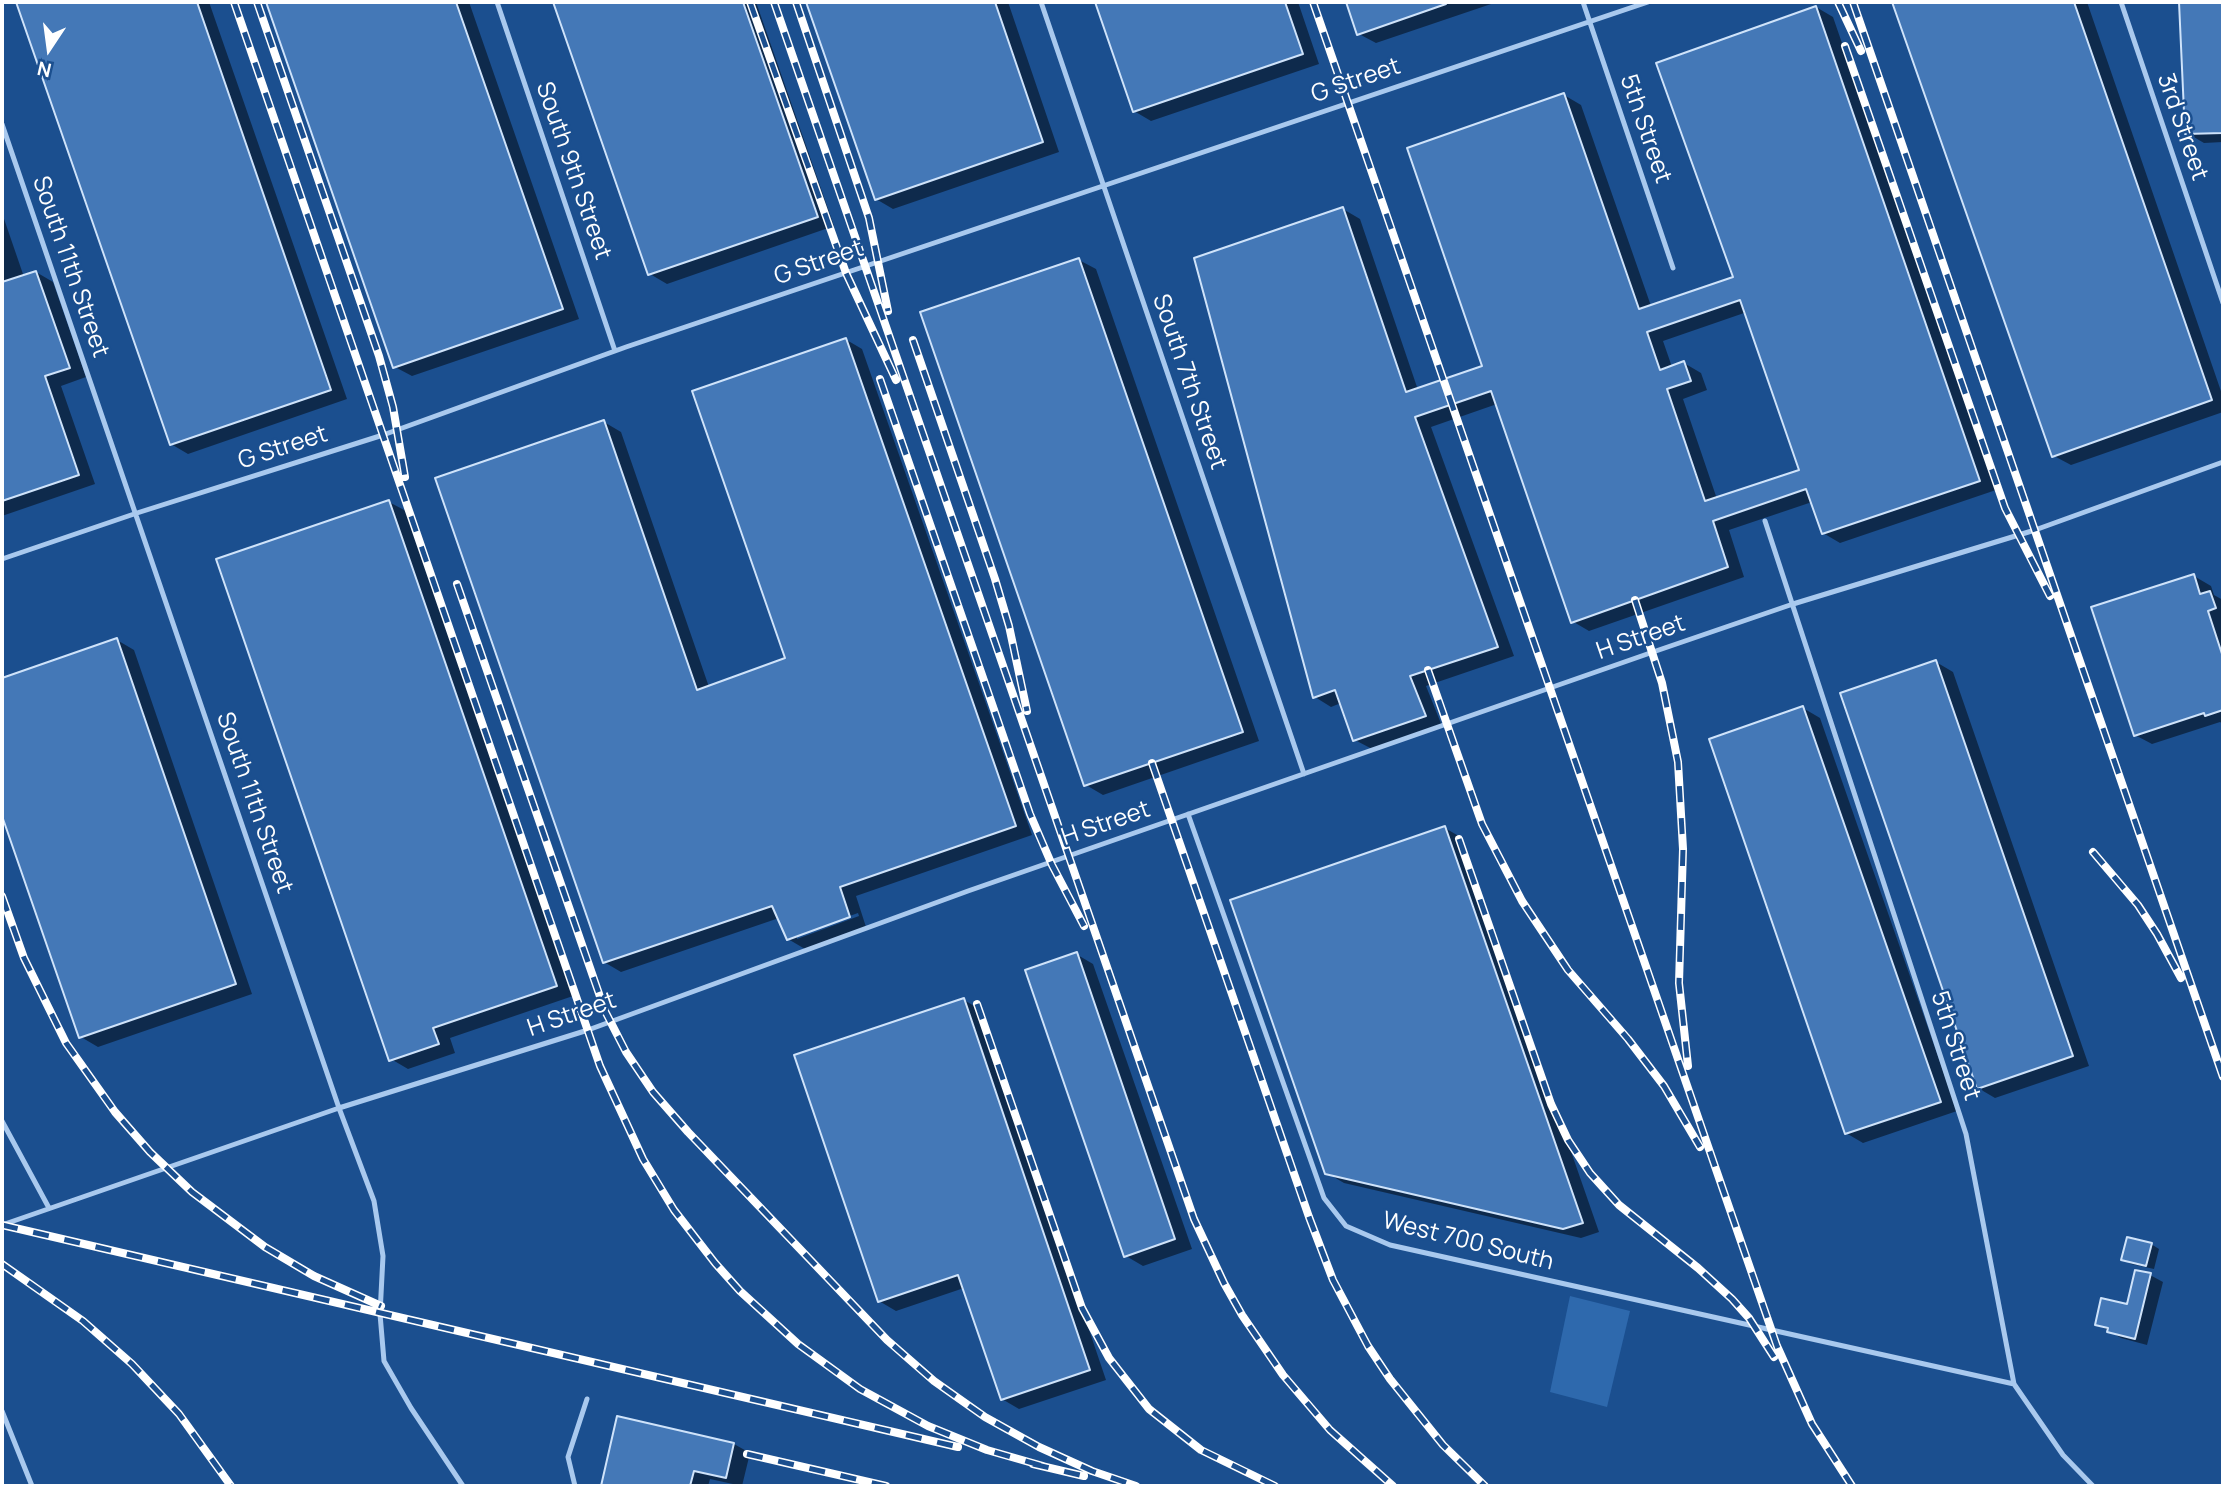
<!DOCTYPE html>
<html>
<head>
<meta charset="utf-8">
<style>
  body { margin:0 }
  #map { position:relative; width:2225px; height:1488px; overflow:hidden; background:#1b4f8f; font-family:Manrope,sans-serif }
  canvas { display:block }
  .frame { position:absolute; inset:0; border:4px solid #fff; pointer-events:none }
  .north { position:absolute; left:14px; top:14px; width:70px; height:70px; -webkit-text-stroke:5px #1b4f8f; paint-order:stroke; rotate:193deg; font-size:19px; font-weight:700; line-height:28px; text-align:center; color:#fff }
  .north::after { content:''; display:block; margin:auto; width:24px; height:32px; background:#fff; clip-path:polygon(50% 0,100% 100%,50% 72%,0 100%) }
</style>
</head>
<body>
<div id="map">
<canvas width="2225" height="1488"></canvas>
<div class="frame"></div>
<div class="north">N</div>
</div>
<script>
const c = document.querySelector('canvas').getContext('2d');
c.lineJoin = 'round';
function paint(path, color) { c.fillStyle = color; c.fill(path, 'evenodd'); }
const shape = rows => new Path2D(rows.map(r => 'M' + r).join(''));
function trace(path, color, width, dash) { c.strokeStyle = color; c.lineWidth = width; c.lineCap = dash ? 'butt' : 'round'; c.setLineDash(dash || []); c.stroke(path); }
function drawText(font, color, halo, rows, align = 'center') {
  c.font = font + ' Manrope,sans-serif'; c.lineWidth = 5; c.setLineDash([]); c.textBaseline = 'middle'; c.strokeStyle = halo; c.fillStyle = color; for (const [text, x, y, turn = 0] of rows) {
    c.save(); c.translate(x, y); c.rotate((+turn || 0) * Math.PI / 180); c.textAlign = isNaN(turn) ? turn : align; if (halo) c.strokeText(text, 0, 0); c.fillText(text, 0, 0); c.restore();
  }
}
const green = shape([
  [1570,1296,1630,1311,1607,1407,1550,1392]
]);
const shadow = shape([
  [17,2,209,2,347,399,188,454,171,444],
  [268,2,469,2,579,319,412,376,395,367],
  [555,2,756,2,834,226,667,284,650,274],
  [808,2,1008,2,1059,152,893,209,876,199],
  [1096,2,1298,2,1319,64,1151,121,1134,111],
  [1348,2,1497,2,1376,43,1359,34],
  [1894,2,2087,2,2223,397,2223,412,2071,465,2054,456],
  [2181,2,2223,2,2223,142,2204,143,2187,133],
  [1816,7,1833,17,1996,490,1840,543,1823,533,1812,502,1729,530,1744,577,1589,631,1572,621,1497,404,1431,427,1514,656,1426,686,1442,726,1372,749,1355,740,1341,703,1331,707,1315,697,1343,209,1360,219,1418,390,1484,367,1564,95,1581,105,1651,306,1735,278],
  [1747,312,1801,472,1717,499,1683,399,1707,390,1701,373,1684,363,1672,367,1663,341],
  [2,213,24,277,36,272,53,282,86,377,61,386,95,484,2,516],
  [1079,260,1096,269,1259,741,1103,795,1086,785],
  [845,339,862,349,1032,835,856,896,866,927,805,949,788,939,779,918,621,972,604,962,604,422,621,432,709,687,787,659],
  [858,913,859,916,797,939,797,935],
  [389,502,406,511,573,996,450,1038,455,1053,408,1069,391,1059],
  [2194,576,2211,586,2214,595,2223,600,2223,724,2220,722,2152,744,2135,735],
  [117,640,134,650,252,994,98,1047,81,1037,2,810,2,680],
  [1936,662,1953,672,2089,1066,1995,1098,1978,1088],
  [1803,708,1820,718,1957,1111,1863,1143,1846,1133],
  [1445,828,1462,838,1599,1232,1581,1238,1344,1183,1327,1173],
  [1076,954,1093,964,1192,1249,1143,1266,1126,1256],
  [964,1000,981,1010,1106,1380,1019,1409,1002,1399,964,1288,896,1311,879,1301],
  [2151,1244,2159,1249,2154,1269,2131,1264,2123,1259],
  [2150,1275,2163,1282,2147,1345,2121,1338,2097,1324,2128,1307],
  [618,1418,734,1444,750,1453,742,1486,710,1479,708,1486,603,1486]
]);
const building = shape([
  [16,2,197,2,331,390,170,445,16,2],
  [266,2,456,2,563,309,393,368,266,2],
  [553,2,743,2,818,217,648,275,553,2],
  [806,2,995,2,1043,142,875,200,806,2],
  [1095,2,1285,2,1303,54,1133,112,1095,2],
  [1346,2,1446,2,1446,4,1357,35,1346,2],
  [1892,2,2074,2,2212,400,2052,457,1892,2],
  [2179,2,2223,2,2223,133,2185,134,2179,2],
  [1816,6,1980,481,1822,534,1806,489,1713,521,1728,567,1571,623,1491,391,1415,417,1498,647,1410,676,1426,716,1353,741,1335,690,1313,698,1194,258,1343,207,1406,392,1482,366,1407,148,1564,93,1639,309,1733,277,1656,63,1816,6],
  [1740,300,1799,470,1705,501,1667,389,1691,381,1684,361,1660,370,1647,332,1740,300],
  [1079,258,1243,732,1084,786,920,312,1079,258],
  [36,271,70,368,45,376,79,475,2,501,2,282,36,271],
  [846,338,1016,826,840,887,850,917,787,940,772,906,603,963,435,478,604,420,697,690,785,658,692,391,846,338],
  [389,500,557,986,433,1028,439,1044,389,1061,216,559,389,500],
  [2194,574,2200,594,2210,591,2216,608,2208,611,2223,657,2223,710,2205,716,2204,713,2134,736,2091,607,2194,574],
  [117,638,236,984,79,1038,2,816,2,678,117,638],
  [1936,660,2073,1056,1977,1089,1840,693,1936,660],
  [1803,706,1941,1102,1845,1134,1709,739,1803,706],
  [1445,826,1583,1223,1563,1229,1325,1174,1230,900,1445,826],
  [1077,952,1175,1239,1124,1257,1025,970,1077,952],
  [964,998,1090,1370,1001,1400,958,1275,878,1302,794,1055,964,998],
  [2127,1237,2152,1243,2146,1266,2121,1260,2127,1237],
  [2135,1270,2151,1273,2135,1339,2107,1332,2108,1328,2095,1325,2101,1298,2127,1304,2135,1270],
  [617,1416,734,1443,726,1478,694,1471,690,1486,601,1486,617,1416]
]);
const lane = shape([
  [497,2,615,351],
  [1041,2,1304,774],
  [1583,2,1673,268],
  [2121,2,2223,303],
  [2,124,339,1108,374,1201,383,1256,380,1314,384,1361,411,1408,463,1486],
  [1765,521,1966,1134,2014,1384,2063,1455,2093,1486],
  [2,559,137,513,383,435,626,347,1648,2],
  [1188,814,1324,1198,1346,1226,1390,1245,2014,1384],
  [2,1121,49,1208],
  [2,1225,339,1108,588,1030,968,891,1653,652,1793,604,2035,530,2223,462],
  [2,1411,32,1486],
  [575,1486,568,1457,587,1399]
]);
const rail = shape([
  [234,2,600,1066,643,1159,674,1210,715,1263,740,1291,798,1344,860,1389,928,1426,987,1450,1043,1466],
  [257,2,379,356,393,407,405,477],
  [750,2,846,273,896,380],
  [774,2,1194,1219,1224,1283,1242,1315,1283,1375,1330,1430,1393,1486],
  [796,2,869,218,888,311],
  [1313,2,1777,1346,1812,1424,1852,1486],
  [1838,2,1861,51],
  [1853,2,2223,1077],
  [1845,46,2005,508,2050,596],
  [913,340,995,579,1009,626,1027,711],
  [880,379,1030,814,1052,865,1084,926],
  [457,584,605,1011,626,1052,653,1092,688,1132,887,1340,934,1381,985,1417,1039,1447,1092,1471,1136,1486],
  [1635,600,1662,683,1678,762,1683,849,1679,983,1688,1066],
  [1428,670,1482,824,1522,901,1568,970,1628,1039,1664,1086,1700,1147],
  [1152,763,1309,1217,1333,1280,1368,1346,1390,1379,1443,1445,1485,1486],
  [1459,839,1551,1104,1568,1140,1590,1173,1619,1205,1698,1268,1732,1299,1749,1318,1774,1357],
  [2093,852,2138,905,2157,934,2181,978],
  [2,896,24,958,66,1043,115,1112,150,1152,192,1192,265,1247,314,1276,381,1306],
  [977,1004,1082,1308,1109,1358,1149,1409,1201,1450,1275,1486],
  [2,1225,958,1447],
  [2,1264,83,1321,132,1364,179,1414,231,1486],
  [747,1454,886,1486],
  [1033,1464,1084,1476]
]);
const streetNames = [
  ["G Street",1356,81,-19],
  ["3rd Street",2182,127,71],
  ["5th Street",1645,129,71],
  ["South 9th Street",573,171,71],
  ["G Street",819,263,-19],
  ["South 11th Street",70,267,71],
  ["South 7th Street",1189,382,71],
  ["G Street",283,448,-18],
  ["H Street",1641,638,-19],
  ["South 11th Street",254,803,71],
  ["H Street",1106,824,-19],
  ["H Street",572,1015,-19],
  ["5th Street",1955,1046,72],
  ["West 700 South",1468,1242,14]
];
paint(green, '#2e69ad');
paint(shadow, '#0007');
paint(building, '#4478b7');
trace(building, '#cfe3fa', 2);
trace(lane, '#a9c9ee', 5);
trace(rail, '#fff', 8);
trace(rail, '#1b4f8f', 5, [16]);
drawText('24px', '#fff', '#1b4f8f', streetNames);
</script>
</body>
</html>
